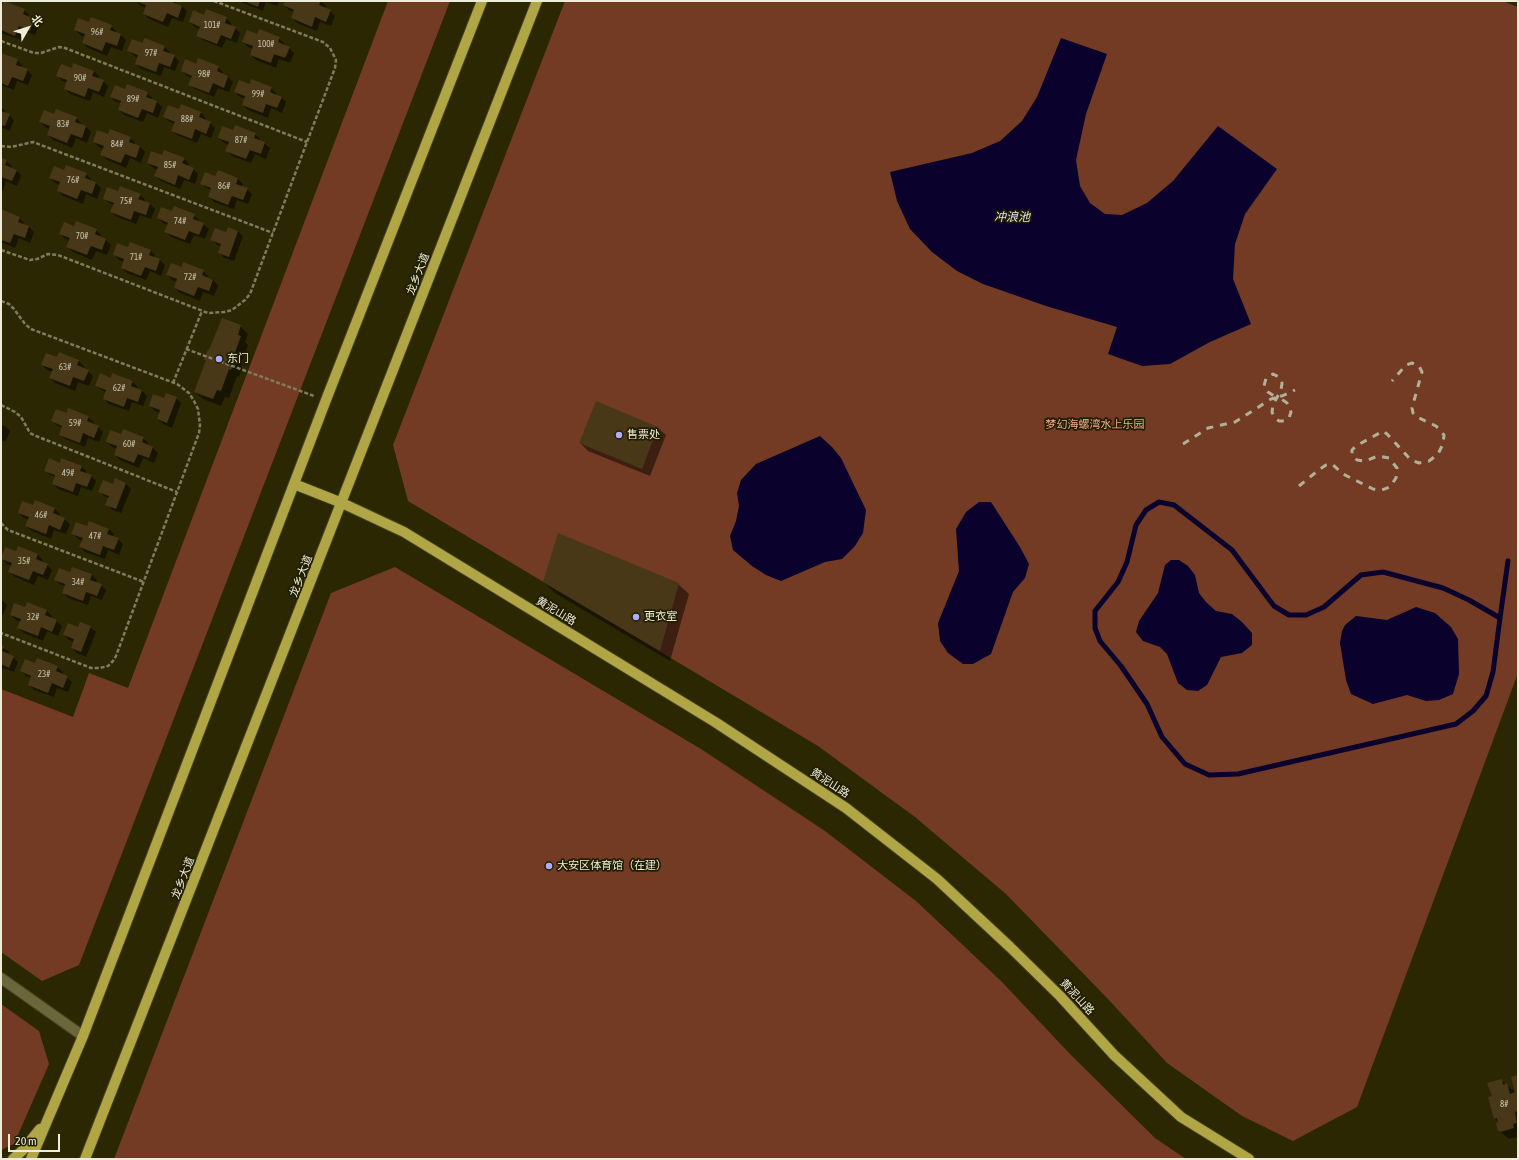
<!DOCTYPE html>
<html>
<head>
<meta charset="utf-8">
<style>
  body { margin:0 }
  #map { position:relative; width:1519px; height:1160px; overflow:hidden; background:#2b2702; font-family:"Asap Condensed","Noto Sans SC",sans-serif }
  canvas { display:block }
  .frame { position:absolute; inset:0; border:2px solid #eeedd9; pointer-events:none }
  .north { position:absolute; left:8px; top:8px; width:40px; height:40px; -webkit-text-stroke:3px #211d00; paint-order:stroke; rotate:51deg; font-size:11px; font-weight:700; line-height:16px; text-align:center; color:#eeedd9 }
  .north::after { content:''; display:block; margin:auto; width:14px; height:18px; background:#eeedd9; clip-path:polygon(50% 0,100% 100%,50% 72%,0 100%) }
  .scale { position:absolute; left:8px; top:1134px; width:52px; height:18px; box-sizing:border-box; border:2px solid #eeedd9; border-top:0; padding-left:5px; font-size:12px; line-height:14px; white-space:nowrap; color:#eeedd9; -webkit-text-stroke:3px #211d00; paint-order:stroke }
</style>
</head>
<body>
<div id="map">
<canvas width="1519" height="1160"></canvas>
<div class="frame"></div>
<div class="north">北</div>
<div class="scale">20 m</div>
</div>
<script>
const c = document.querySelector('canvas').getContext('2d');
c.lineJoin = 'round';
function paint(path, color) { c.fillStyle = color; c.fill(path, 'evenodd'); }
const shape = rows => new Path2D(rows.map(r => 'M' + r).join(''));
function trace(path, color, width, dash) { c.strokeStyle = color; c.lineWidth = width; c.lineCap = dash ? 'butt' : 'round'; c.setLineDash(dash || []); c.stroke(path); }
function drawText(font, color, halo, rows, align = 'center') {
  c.font = font + ' "Asap Condensed","Noto Sans SC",sans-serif'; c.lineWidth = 3.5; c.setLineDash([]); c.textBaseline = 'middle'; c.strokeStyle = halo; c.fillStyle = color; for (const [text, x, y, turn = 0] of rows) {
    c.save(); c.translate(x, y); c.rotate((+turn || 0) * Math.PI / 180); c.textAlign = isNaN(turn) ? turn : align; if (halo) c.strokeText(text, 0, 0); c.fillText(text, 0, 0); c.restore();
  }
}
const green = shape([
  [388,1,450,1,79,965,42,981,1,952,1,689,73,717,89,673,128,688],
  [565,1,1502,1,1518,7,1518,673,1357,1107,1293,1141,1242,1116,1167,1063,1108,999,1006,894,915,817,818,746,408,501,393,445],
  [395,567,701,749,825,831,916,901,1001,981,1070,1054,1155,1138,1186,1159,114,1159,331,593],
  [1,1004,39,1031,49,1064,14,1144,1,1150]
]);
const water = shape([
  [1061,38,1107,54,1086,114,1076,160,1080,186,1090,203,1105,214,1122,215,1147,203,1173,181,1218,126,1277,169,1245,214,1235,244,1233,279,1251,324,1210,342,1170,364,1142,366,1108,354,1117,327,1046,306,983,284,957,271,932,252,910,229,897,201,890,172,972,153,1000,141,1022,121,1037,97],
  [820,436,832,447,841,458,866,510,863,533,855,546,842,559,825,562,781,581,766,575,752,566,733,550,730,536,736,521,739,506,737,493,741,480,756,464],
  [979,502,991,502,1020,547,1029,564,1025,578,1013,592,991,654,973,664,963,664,948,653,940,641,938,623,959,571,956,529,966,512],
  [1171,560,1179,560,1188,566,1195,575,1199,593,1206,602,1216,611,1232,614,1242,622,1252,633,1252,645,1242,653,1221,657,1207,685,1198,691,1187,690,1178,683,1167,654,1160,647,1143,641,1136,632,1139,621,1158,593,1165,565],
  [1416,607,1435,613,1451,627,1458,639,1459,674,1453,694,1439,700,1426,701,1407,695,1373,704,1351,694,1346,680,1340,643,1342,631,1345,625,1356,616,1387,620]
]);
const shadow = shape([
  [136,1,176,1,176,4,182,6,187,11,183,22,172,18,168,27,149,19,144,14,146,8,141,6],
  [241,1,279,1,277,6,266,2,263,11,243,3],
  [286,1,321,1,326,6,325,9,330,11,335,16,331,26,320,22,317,31,297,23,292,18,294,12,289,10,284,5],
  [1,7,24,10,29,15,28,17,34,20,39,25,35,35,24,31,21,40,1,33],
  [205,16,226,18,231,23,230,26,235,28,240,33,237,43,226,39,222,48,203,40,198,35,200,29,195,27,190,22],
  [90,23,111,26,116,31,115,33,121,35,126,40,122,51,111,47,107,56,88,48,83,43,85,37,80,35,75,30],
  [258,36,279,38,284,43,284,45,289,48,294,53,290,63,279,59,276,68,256,60,251,55,253,49,248,47,243,42],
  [143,44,165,47,170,52,169,54,174,56,179,61,175,71,164,67,161,76,141,69,136,64,138,58,133,55,128,50],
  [1,54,17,60,22,65,22,68,27,70,32,75,28,85,17,81,14,90,1,85],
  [197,65,218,67,223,72,222,75,228,77,233,82,229,92,218,88,214,97,195,89,190,84,192,78,187,76,182,71],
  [72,69,94,71,99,76,98,79,103,81,108,86,104,97,93,92,90,101,70,94,65,89,67,82,62,81,57,75],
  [250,85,271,88,276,93,276,95,281,97,286,102,282,113,271,108,268,118,248,110,243,105,246,99,240,97,235,92],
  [126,90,147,93,152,98,151,100,157,102,162,107,158,118,147,113,143,122,124,115,119,110,121,103,116,102,111,97],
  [181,106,201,113,206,118,205,120,210,123,215,128,211,138,201,134,197,143,177,135,172,130,175,124,170,122,164,117,179,111],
  [1,107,5,111,4,113,9,115,14,120,10,131,1,127],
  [55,115,76,118,81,123,80,125,86,127,91,132,87,143,76,138,72,148,53,140,48,135,50,129,45,127,40,122],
  [255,134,260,139,259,141,264,143,270,148,266,159,255,154,251,163,232,156,227,151,229,145,224,143,219,138],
  [130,138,135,143,134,145,140,147,145,152,141,163,130,158,126,168,107,160,102,155,104,149,99,147,94,142],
  [163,157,184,159,189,164,188,167,193,169,198,174,195,184,184,180,180,189,161,181,155,176,158,170,153,168,148,163],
  [1,159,6,161,12,166,11,168,16,170,21,175,17,186,6,181,3,191,1,190],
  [65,171,86,174,91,179,91,181,96,183,101,188,97,199,86,194,83,204,63,196,58,191,60,185,55,183,50,178],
  [216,177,238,179,243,184,242,187,247,189,252,194,248,204,237,200,234,209,214,202,209,197,212,190,206,188,201,183],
  [119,192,140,194,145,200,144,202,150,204,155,209,151,219,140,215,136,224,117,217,111,212,114,205,109,203,104,198],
  [1,210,19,217,24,223,23,225,29,227,34,232,30,243,19,238,15,248,1,242],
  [173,212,194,215,199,220,198,222,203,224,209,229,205,239,194,235,190,244,171,237,166,232,168,225,163,223,158,218],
  [228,228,238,231,243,236,234,261,224,258,219,252,221,246,217,245,212,239,226,233],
  [96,230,101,235,100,237,106,240,111,245,107,255,96,251,92,260,73,252,68,247,70,241,65,239,60,234],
  [150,250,155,255,154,258,160,260,165,265,161,276,150,271,146,280,127,273,122,268,124,262,119,260,114,254],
  [182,268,203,271,208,276,208,278,213,280,218,286,214,296,203,292,200,301,180,293,175,288,178,282,172,280,167,275],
  [240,326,248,334,245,342,248,345,241,366,242,368,239,377,237,376,229,398,225,397,221,406,203,399,195,392,206,361,205,359],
  [59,353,79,361,84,366,83,369,88,371,93,376,89,386,78,382,75,391,55,383,50,378,53,372,47,370,42,365,57,359],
  [132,381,137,386,137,389,142,391,147,396,143,406,132,402,129,411,109,404,104,398,106,392,101,390,96,385],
  [176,398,181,403,172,428,163,424,158,419,160,413,155,411,150,406,165,400],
  [596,403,658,428,666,435,650,476,588,451,580,443],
  [67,415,88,417,94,422,93,425,98,427,103,432,99,442,88,438,85,447,65,439,60,434,63,428,58,426,52,421],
  [1,425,5,426,10,431,6,441,1,440],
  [122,435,143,438,148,443,147,445,153,448,158,453,154,463,143,458,139,468,120,460,115,455,117,449,112,447,107,442],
  [81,466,86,471,86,474,91,476,96,481,92,491,81,487,78,496,58,489,53,483,55,477,50,475,45,470],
  [125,483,131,489,121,513,112,510,107,504,109,498,104,496,99,491,114,485],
  [35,501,55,509,60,514,59,516,64,519,70,524,66,534,54,530,51,539,32,531,26,526,29,520,24,518,19,513,34,506],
  [87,527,109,529,114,534,113,537,118,539,123,544,119,555,108,550,105,559,85,552,80,547,83,541,78,539,72,533],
  [18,548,38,555,43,560,42,562,47,565,52,570,48,580,38,576,34,585,15,577,9,572,12,566,7,564,2,559,17,553],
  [70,573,92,575,97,580,96,583,101,585,106,590,102,600,91,596,88,605,68,598,63,593,65,586,60,584,55,579],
  [544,582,678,584,689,594,670,661,555,593],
  [1,599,7,605,3,615,1,615],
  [27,603,47,611,52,616,51,618,56,621,62,626,58,636,47,631,43,641,24,633,18,628,21,622,16,620,11,615,26,608],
  [90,627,96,632,86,657,77,653,72,648,74,642,69,640,64,635,79,629],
  [1,646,9,652,8,655,13,657,18,662,14,672,3,668,1,674],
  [36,665,57,667,63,672,62,675,67,677,72,682,68,692,57,688,54,697,34,690,29,684,31,678,26,676,21,671],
  [1518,1076,1518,1137,1509,1139,1499,1131,1499,1123,1494,1118,1493,1097,1501,1080,1517,1094]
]);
const stream = shape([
  [1500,618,1469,600,1443,588,1383,572,1361,575,1324,607,1306,615,1289,615,1274,606,1232,550,1174,505,1159,502,1146,510,1136,525,1127,562,1118,582,1095,611,1095,628,1100,641,1121,666,1147,704,1162,737,1185,764,1209,775,1238,774,1456,724,1473,711,1486,696,1493,672,1500,618,1508,561]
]);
const building = shape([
  [4,1,25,9,23,14,34,19,30,31,19,26,15,36,1,30,1,6,2,6],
  [135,1,170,1,182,6,178,18,167,13,163,22,143,14,146,5],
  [244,1,260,1,258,7],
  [285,1,321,1,319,5,331,10,326,22,315,17,312,27,291,18,294,10,283,5],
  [206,9,227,17,225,23,236,27,231,39,221,35,217,44,196,36,200,27,189,22,193,10,204,15],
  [91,17,112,25,110,30,121,34,117,46,106,42,102,51,82,43,85,34,74,30,78,18,89,22],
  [259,29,280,37,278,42,290,47,285,58,274,54,271,63,250,55,253,46,242,42,247,30,257,34],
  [145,38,165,46,163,51,175,55,170,67,159,63,156,72,135,64,138,55,127,51,132,39,142,43],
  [1,53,18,59,16,65,28,69,23,81,12,77,8,86,1,83],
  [198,58,219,66,217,71,228,76,224,88,213,83,209,93,188,85,192,76,181,71,185,59,196,64],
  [73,63,94,71,92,76,104,80,99,92,88,88,85,97,64,89,67,80,56,76,61,64,72,68],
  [251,79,272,87,270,92,282,97,277,108,266,104,263,113,242,105,245,96,234,92,239,80,250,84],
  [127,84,148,92,146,97,157,101,153,113,142,109,138,118,118,110,121,101,110,97,115,85,125,89],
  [181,104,201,112,199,117,211,122,206,134,195,129,192,139,171,131,175,122,163,117,168,105,179,109],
  [56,109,77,117,75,122,86,126,82,138,71,134,67,143,47,135,50,126,39,122,44,110,54,114],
  [1,111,10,114,5,126,1,125],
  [235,125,256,133,254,138,265,142,261,154,250,150,246,159,225,151,229,142,218,138,222,126,233,130],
  [110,129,131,137,129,142,140,146,136,158,125,154,121,163,100,155,104,146,93,142,97,130,108,134],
  [164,150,185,158,182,163,194,168,189,180,178,175,175,185,154,176,158,167,147,163,151,151,162,155],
  [1,158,7,160,5,165,17,170,12,181,1,177],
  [66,165,87,173,85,178,96,182,92,194,81,190,77,199,57,191,60,182,49,178,54,166,64,170],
  [218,170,238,178,236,184,248,188,243,200,232,196,228,205,208,197,211,188,200,184,205,172,215,176],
  [120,186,141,194,138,199,150,203,146,215,134,211,131,220,110,212,114,203,103,199,107,187,118,191],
  [174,206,195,214,193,219,204,223,199,235,189,231,185,240,164,232,168,223,157,218,161,207,172,211],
  [1,209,20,217,18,222,29,226,25,238,14,234,10,243,1,240],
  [76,221,97,229,95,234,106,239,102,250,91,246,87,255,66,247,70,238,59,234,64,222,74,226],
  [228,227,238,231,229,257,218,253,221,244,210,240,215,228,226,232],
  [130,242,151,250,149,255,160,259,156,271,145,267,141,276,121,268,124,259,113,255,117,243,128,247],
  [183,262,204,270,202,275,213,280,209,291,198,287,194,296,174,288,177,279,166,275,171,263,182,267],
  [222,318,241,325,238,335,241,336,233,358,235,359,231,370,229,369,221,391,217,390,213,399,194,392,206,360,204,360,208,349,209,350],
  [59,352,79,360,77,365,89,370,84,381,73,377,70,386,49,378,53,369,41,365,46,353,57,357],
  [100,373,111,378,112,373,133,381,131,386,142,390,138,402,127,398,124,407,103,399,106,390,95,386],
  [166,393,177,397,167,423,157,419,160,410,149,406,153,394,164,398],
  [596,401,658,427,642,469,579,443],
  [68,408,89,416,87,421,99,426,94,438,83,433,80,443,59,435,62,426,51,421,56,409,67,413],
  [123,429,144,437,142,442,153,447,149,458,138,454,134,463,114,455,117,446,106,442,110,430,121,434],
  [49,458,60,463,61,458,82,466,80,471,92,475,87,487,76,483,73,492,52,484,55,475,44,471],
  [115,478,126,483,116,509,105,505,109,496,98,492,103,480,113,484],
  [35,500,55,508,53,513,65,518,60,530,49,525,46,534,25,526,29,517,18,513,22,501,33,505],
  [89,521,109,529,107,534,119,538,114,550,103,546,100,555,79,547,83,538,71,534,76,522,87,526],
  [558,533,679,583,660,651,543,582],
  [18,546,38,554,36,559,48,564,43,575,33,571,29,580,8,572,12,563,1,559,1,558,5,547,16,551],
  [72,567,92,574,90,580,102,584,97,596,86,592,83,601,62,593,65,584,54,580,59,568,70,572],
  [27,602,47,610,45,615,57,620,52,632,41,627,38,636,17,628,21,619,10,615,14,603,25,607],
  [80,622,91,626,81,652,71,648,74,639,63,635,68,623,78,627],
  [1,645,4,646,2,651,14,656,9,668,1,664],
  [37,658,58,666,56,671,68,676,63,688,52,683,48,693,28,685,31,676,20,671,25,659,35,663],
  [1518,1075,1518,1111,1515,1112,1517,1123,1513,1124,1514,1128,1500,1132,1500,1131,1498,1131,1496,1123,1498,1122,1497,1118,1494,1119,1488,1097,1492,1096,1487,1083,1502,1079,1503,1085,1507,1083,1510,1094,1515,1092,1511,1077]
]);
const path = shape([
  [1,41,34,53,41,53,59,47,65,48,307,142],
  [1,146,11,147,33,142,273,233],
  [1,250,30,260,37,259,48,254,58,255,208,313,224,312,232,310,245,300,250,294,307,142,335,68,336,60,330,48,323,42,214,1],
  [1,301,9,304,14,309,25,324,31,329,177,384,189,393,194,401,198,409,200,425,199,433,116,656,113,661,108,666,100,668,91,668,1,633],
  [186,349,314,396],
  [173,383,202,311],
  [1,405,15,412,21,417,30,433,36,436,177,492],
  [1,523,8,530,144,582]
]);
const minor = shape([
  [1,978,83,1036]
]);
const major = shape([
  [294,484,342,503,404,532,715,722,846,808,937,879,1010,947,1060,996,1114,1055,1181,1117,1249,1159],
  [13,1159,23,1150,40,1129],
  [31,1159,83,1036,326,400,482,1],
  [85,1159,537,1]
]);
const rail = shape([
  [1183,444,1208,428,1235,422,1271,399,1275,398,1280,398,1287,403,1291,412,1289,418,1284,421,1279,421,1274,417,1272,412,1273,405,1281,390,1282,383,1279,377,1273,374,1266,378,1264,386,1268,392,1274,396,1282,396,1295,390],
  [1299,486,1320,469,1326,465,1332,464,1343,474,1373,489,1382,490,1390,487,1396,478,1397,468,1389,458,1378,456,1365,461,1357,460,1352,455,1352,450,1356,446,1383,431,1387,434,1411,460,1419,463,1429,461,1438,454,1443,444,1444,435,1436,426,1417,417,1413,413,1412,408,1422,372,1419,366,1412,363,1406,365,1392,381]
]);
const markers = [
  [219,359,4,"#adaffb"],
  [619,435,4,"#adaffb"],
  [636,617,4,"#adaffb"],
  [549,866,4,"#adaffb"]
];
const numberNames = [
  ["101#",212,25],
  ["96#",97,32],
  ["100#",266,44],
  ["97#",151,53],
  ["98#",204,74],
  ["90#",80,78],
  ["99#",258,94],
  ["89#",133,99],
  ["88#",187,119],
  ["83#",63,124],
  ["87#",241,140],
  ["84#",117,144],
  ["85#",170,165],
  ["76#",73,180],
  ["86#",224,186],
  ["75#",126,201],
  ["74#",180,221],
  ["70#",82,236],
  ["71#",136,257],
  ["72#",190,277],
  ["63#",65,367],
  ["62#",119,388],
  ["59#",75,423],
  ["60#",129,444],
  ["49#",68,473],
  ["46#",41,515],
  ["47#",95,536],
  ["35#",24,561],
  ["34#",78,582],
  ["32#",33,617],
  ["23#",44,674],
  ["8#",1504,1104]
];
const streetNames = [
  ["龙乡大道",418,274,-69],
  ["龙乡大道",301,576,-69],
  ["黄泥山路",556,611,31],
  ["黄泥山路",830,783,33],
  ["龙乡大道",183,878,-69],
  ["黄泥山路",1077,997,47]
];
const poiNames = [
  ["东门",227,359],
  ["售票处",627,435],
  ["更衣室",644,617],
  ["大安区体育馆（在建）",557,866]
];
const parkNames = [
  ["梦幻海螺湾水上乐园",1095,425]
];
const waterNames = [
  ["冲浪池",1012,217]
];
paint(green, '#733b23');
paint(water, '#0a012c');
paint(shadow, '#0007');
trace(stream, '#0a012c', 5);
paint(building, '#483818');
trace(minor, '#464320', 12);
trace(major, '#464320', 12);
trace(path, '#7f7c5e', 2.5, [4, 2]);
trace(minor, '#6b663b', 10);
trace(major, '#b1a645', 10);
trace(rail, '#b2b097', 3, [7, 7]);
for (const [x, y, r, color] of markers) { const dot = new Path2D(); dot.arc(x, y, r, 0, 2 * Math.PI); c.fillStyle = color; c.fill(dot); trace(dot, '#211d00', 1.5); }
drawText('9px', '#c4c0a9', null, numberNames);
drawText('11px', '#eeedd9', '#211d00', streetNames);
drawText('11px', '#eeedd9', '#211d00', poiNames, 'left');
drawText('11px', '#f8aa8b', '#211d00', parkNames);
drawText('italic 12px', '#dee0f9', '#211d00', waterNames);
</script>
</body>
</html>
